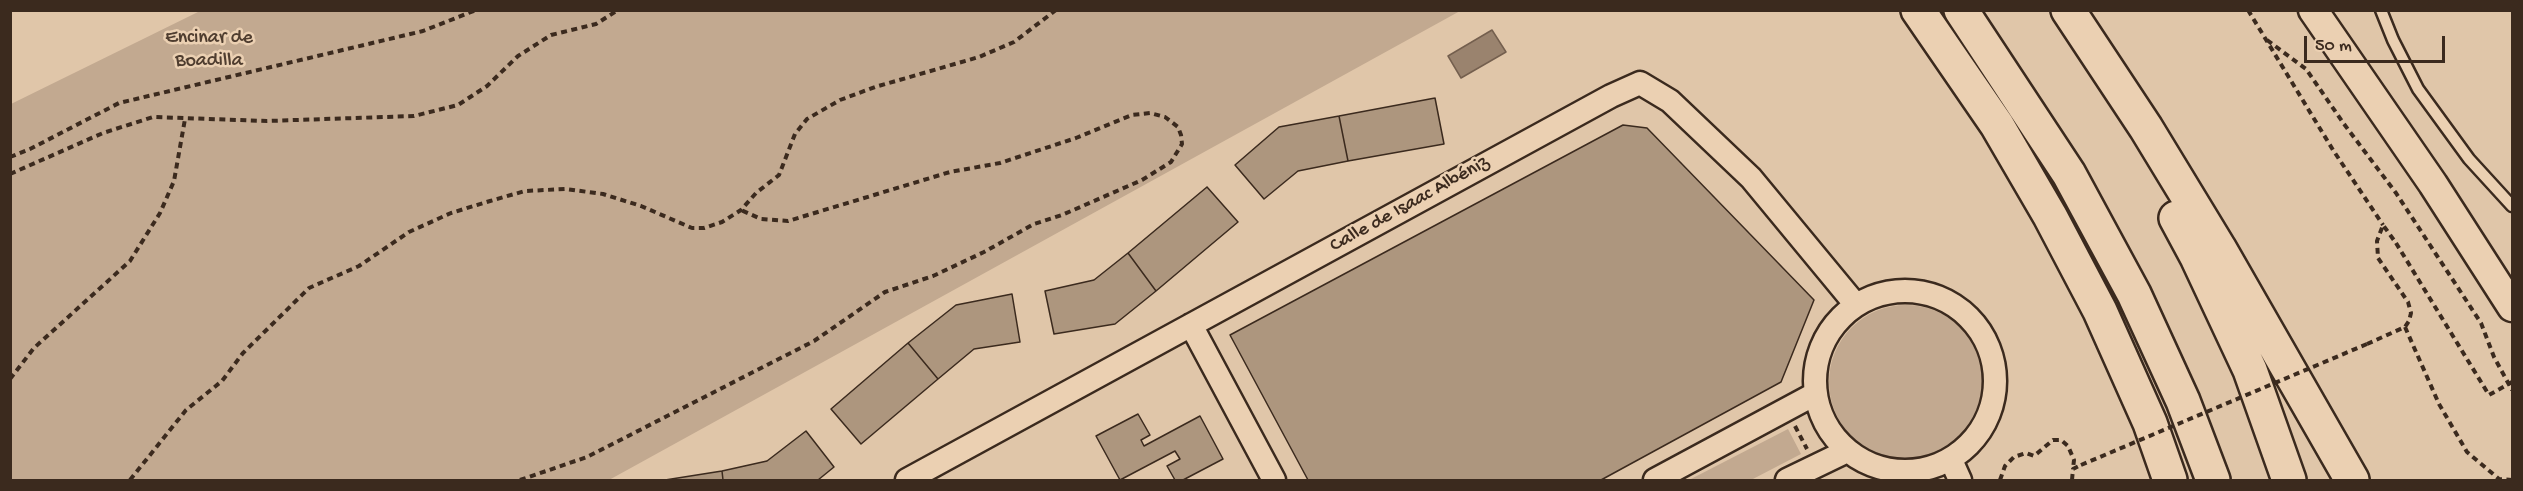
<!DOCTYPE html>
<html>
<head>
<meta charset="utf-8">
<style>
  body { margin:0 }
  #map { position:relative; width:2523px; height:491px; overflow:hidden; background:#e0c6a9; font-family:"Gochi Hand",sans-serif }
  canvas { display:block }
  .frame { position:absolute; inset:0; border:12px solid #3b2a1e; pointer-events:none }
  .scale { position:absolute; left:2304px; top:36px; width:141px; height:27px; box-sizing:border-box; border:3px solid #3b2a1e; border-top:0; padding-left:8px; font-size:18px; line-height:21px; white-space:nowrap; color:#3b2a1e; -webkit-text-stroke:4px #ebd0b2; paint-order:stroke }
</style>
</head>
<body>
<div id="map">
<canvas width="2523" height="491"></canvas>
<div class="frame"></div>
<div class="scale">50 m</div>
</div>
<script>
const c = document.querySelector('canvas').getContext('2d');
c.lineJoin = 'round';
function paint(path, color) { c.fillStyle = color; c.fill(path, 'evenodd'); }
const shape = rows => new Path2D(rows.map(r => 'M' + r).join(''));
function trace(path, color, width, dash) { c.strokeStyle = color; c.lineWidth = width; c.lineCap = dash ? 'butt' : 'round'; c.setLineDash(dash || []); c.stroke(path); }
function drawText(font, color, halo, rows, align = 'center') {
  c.font = font + ' "Gochi Hand",sans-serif'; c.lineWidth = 5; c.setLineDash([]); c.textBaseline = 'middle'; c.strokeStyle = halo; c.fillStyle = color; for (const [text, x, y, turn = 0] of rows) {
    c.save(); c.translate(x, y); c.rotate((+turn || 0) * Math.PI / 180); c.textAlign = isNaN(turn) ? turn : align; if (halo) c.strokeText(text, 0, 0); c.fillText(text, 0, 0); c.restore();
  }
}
const green = shape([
  [200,11,200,10,1460,11,609,480,11,480,11,104],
  '1829 382a77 77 0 1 1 154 0a77 77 0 1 1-154 0Z',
  [1788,429,1801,454,1751,480,1689,480]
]);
const water = shape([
  [1492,30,1506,52,1461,78,1448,56,1492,30]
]);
const building = shape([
  [1435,98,1444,144,1348,161,1339,116,1435,98],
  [1339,116,1348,161,1298,171,1264,199,1235,165,1279,127,1339,116],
  [1623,125,1647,128,1814,300,1781,382,1601,480,1308,480,1230,335,1623,125],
  [1207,187,1238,222,1156,291,1128,253,1207,187],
  [1128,253,1156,291,1115,324,1054,334,1045,291,1094,280,1128,253],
  [1012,294,1020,342,974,349,938,379,908,343,956,305,1012,294],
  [908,343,938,379,861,444,831,409,908,343],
  [1138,414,1150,435,1141,440,1144,446,1200,416,1223,459,1183,480,1175,480,1167,466,1180,459,1175,451,1120,480,1096,436,1138,414],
  [806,431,834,467,818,480,723,480,722,471,767,461,806,431],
  [722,471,723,480,665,480,722,471]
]);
const path = shape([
  [2248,10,2333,150,2383,225],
  [2267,40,2306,69,2344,124,2396,193,2481,323,2494,357,2512,390],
  [10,157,30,149,119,103,423,31,476,10],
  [10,174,103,133,153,117,267,121,414,116,458,105,487,86,518,56,551,35,596,24,618,10],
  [2405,327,2439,404,2467,452,2499,479,2512,480],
  [2367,344,2405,327,2409,321,2411,313,2408,302,2378,258,2377,241,2383,225,2396,243],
  [10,379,34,348,130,261,160,213,174,181,185,119],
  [1795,426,1807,449],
  [130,480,186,410,222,381,243,353,309,288,359,266,409,232,451,213,490,201,525,191,566,189,603,194,641,206,692,228,704,228,722,222,741,210,756,193,779,175,795,134,807,119,840,100,875,87,979,57,1014,42,1056,10],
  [520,480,587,457,814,341,885,292,933,276,984,252,1034,224,1062,215,1142,180,1171,162,1182,144,1181,135,1178,127,1165,117,1150,113,1132,115,1076,138,1000,163,950,172,788,221,761,219,741,210],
  [2000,480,2005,466,2014,457,2026,453,2034,456,2053,440,2061,440,2068,446,2074,460,2073,469],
  [2072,480,2073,469,2081,465]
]);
const service = shape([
  [2381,10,2393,40,2418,89,2469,159,2512,206]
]);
const minor = shape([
  '1815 381a90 90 0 1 1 180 0a90 90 0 1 1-180 0Z',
  [1191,325,1274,480],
  [1951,460,1960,480],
  [907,480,1611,96,1640,83,1670,101,1751,178,1856,305],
  [1655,480,1815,394],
  [1787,480,1847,451]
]);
const tertiary = shape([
  [2313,10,2433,184,2512,307]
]);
const motorway = shape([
  [1918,10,1997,125,2050,216,2100,311,2150,423,2170,480],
  [1961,10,2069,174,2134,294,2183,401,2213,480],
  [2068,10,2146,128,2219,248,2352,480],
  [2176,218,2197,257,2250,370,2289,480]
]);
const pathBridge = shape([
  [2396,243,2489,395,2512,382],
  [2081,465,2367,344]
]);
const parkNames = [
  ["Encinar de",209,39],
  ["Boadilla",209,62]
];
const streetNames = [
  ["Calle de Isaac Albéniz",1410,205,-29]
];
paint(green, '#c2a990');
paint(water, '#9a836e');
trace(water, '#745f4e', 1.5);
paint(building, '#ad967e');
trace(building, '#3b2a1e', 1.5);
trace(service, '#3b2a1e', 15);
trace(minor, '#3b2a1e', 27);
trace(tertiary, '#3b2a1e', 33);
trace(motorway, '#3b2a1e', 38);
trace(path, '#3b2a1e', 4, [6, 4.5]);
trace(service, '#ebd0b2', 10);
trace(minor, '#ebd0b2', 22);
trace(tertiary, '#ebd0b2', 28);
trace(motorway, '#ebd0b2', 33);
trace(pathBridge, '#3b2a1e', 4, [6, 4.5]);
drawText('20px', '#4f3d2f', '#ebd0b2', parkNames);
drawText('20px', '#3b2a1e', '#ebd0b2', streetNames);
</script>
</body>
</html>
